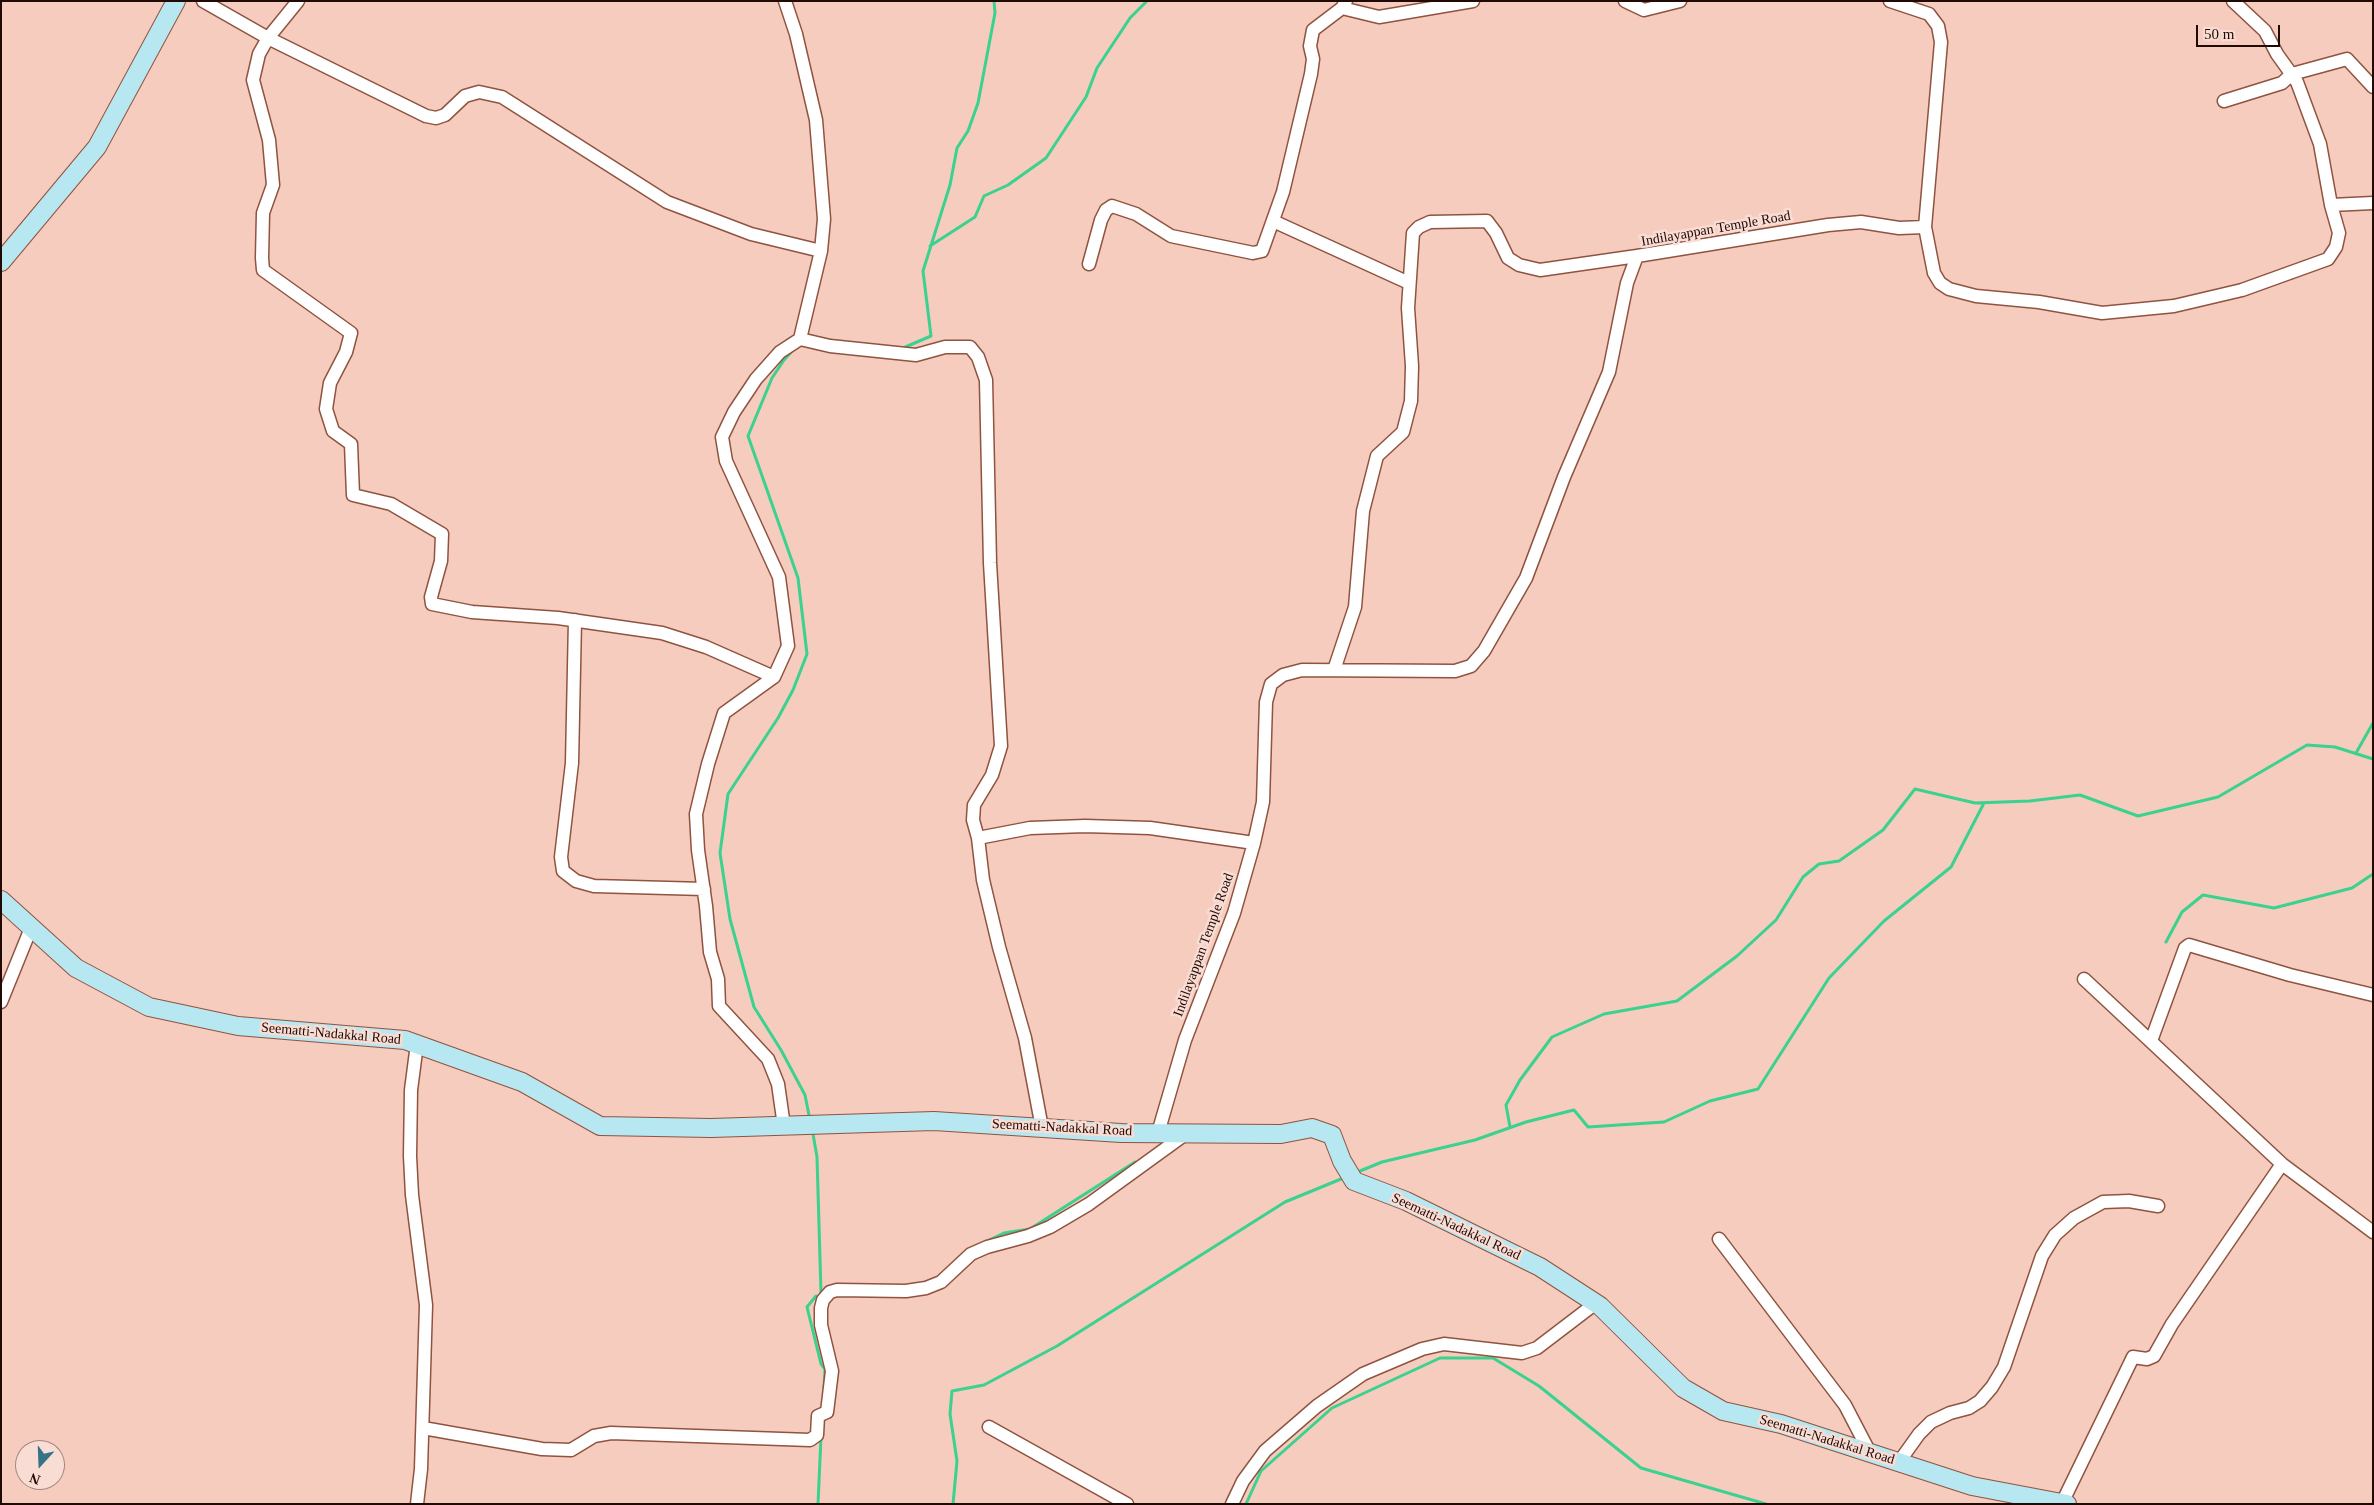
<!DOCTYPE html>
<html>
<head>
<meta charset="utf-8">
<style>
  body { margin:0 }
  #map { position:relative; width:2374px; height:1505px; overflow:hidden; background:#f6ccbe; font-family:"Times New Roman",serif }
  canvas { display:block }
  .frame { position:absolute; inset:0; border:2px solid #210a04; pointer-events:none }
  .north { position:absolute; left:15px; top:1440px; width:50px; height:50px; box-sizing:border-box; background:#f9dcd3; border:1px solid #a38880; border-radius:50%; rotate:200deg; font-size:14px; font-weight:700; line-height:20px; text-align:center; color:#210a04 }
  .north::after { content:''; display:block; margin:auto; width:18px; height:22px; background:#337487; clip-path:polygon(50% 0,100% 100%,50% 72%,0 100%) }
  .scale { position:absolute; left:2196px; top:25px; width:84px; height:22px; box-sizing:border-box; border:2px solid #210a04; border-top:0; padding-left:6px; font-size:15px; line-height:18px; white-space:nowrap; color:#210a04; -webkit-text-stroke:4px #f9dcd3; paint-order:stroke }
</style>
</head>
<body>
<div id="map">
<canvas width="2374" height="1505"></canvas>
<div class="frame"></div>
<div class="north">N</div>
<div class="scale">50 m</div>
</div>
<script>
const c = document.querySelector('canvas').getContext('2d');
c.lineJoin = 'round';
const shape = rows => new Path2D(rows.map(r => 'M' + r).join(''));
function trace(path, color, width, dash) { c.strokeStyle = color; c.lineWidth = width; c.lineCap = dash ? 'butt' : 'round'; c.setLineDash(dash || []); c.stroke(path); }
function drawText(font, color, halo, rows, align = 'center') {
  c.font = font + ' "Times New Roman",serif'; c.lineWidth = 5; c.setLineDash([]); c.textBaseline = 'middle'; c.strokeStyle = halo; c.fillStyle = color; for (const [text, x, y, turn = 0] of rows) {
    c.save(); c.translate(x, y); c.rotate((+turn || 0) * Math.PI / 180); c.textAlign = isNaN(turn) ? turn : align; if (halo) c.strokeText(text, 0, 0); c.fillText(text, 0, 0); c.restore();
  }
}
const stream = shape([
  [930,246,975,217,984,196,1008,185,1046,158,1086,97,1097,68,1130,18,1147,1],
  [903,348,931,336,923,271,950,185,957,148,968,131,978,103,995,13,994,1],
  [793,350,784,360,772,378,748,436,798,578,807,654,793,690,778,718,728,794,720,853,730,919,754,1007,781,1050,805,1095,809,1115],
  [2356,753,2373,723],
  [2166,942,2182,912,2203,895,2274,908,2352,888,2373,874],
  [1510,1127,1506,1105,1520,1080,1552,1037,1604,1014,1677,1001,1737,956,1776,920,1803,877,1819,864,1839,861,1883,830,1915,789,1975,803,2030,801,2080,795,2138,816,2218,797,2307,745,2335,747,2373,759],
  [813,1134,817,1157,821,1293],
  [1360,1171,1382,1162,1475,1140,1526,1122,1574,1110,1588,1127,1664,1122,1710,1101,1758,1089,1829,978,1884,921,1951,867,1984,803],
  [968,1250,1004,1233,1030,1229,1135,1162],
  [816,1296,807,1307,821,1364,825,1369,824,1388],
  [818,1504,821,1437],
  [953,1504,957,1461,950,1414,952,1391,984,1385,1057,1346,1285,1202,1341,1179],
  [1246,1504,1261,1471,1332,1408,1440,1358,1493,1358,1539,1386,1641,1468,1766,1504]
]);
const street = shape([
  [203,1,268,38,426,116,436,118,445,115,465,96,479,92,502,97,667,202,751,234,821,251],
  [298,1,268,38,259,54,253,80,269,140,273,185,263,213,262,258,263,270,351,333,346,352,330,383,326,409,333,431,351,444,353,495,391,504,442,534,441,561,431,597,432,604,472,612,558,618,662,633,706,647,774,677],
  [1625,1,1644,10,1680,1],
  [1890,1,1929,14,1938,26,1941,42,1925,227],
  [1342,8,1379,17,1473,1],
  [2224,101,2282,83,2292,74,2347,59,2373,87],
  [2331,205,2373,203],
  [1273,221,1409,283],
  [1089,264,1101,220,1106,210,1112,206,1136,214,1171,236,1253,253,1262,251,1283,192,1311,74,1313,59,1310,46,1313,30,1342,8,1346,1],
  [800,339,830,346,916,355,945,347,970,347,978,357,986,380,990,563,1001,746,992,775,974,805,973,820,978,838,983,880,999,947,1025,1038,1042,1128],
  [575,620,572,763,561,857,563,871,576,881,594,886,704,889],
  [1334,670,1355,607,1363,511,1377,456,1403,432,1411,401,1412,366,1408,308,1413,233,1419,227,1430,222,1487,221,1496,233,1508,258,1519,265,1540,270,1637,256],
  [978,838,1030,828,1085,826,1150,828,1254,843],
  [2084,979,2282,1164],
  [1,1002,31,928],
  [2151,1041,2185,948,2189,945,2290,975,2373,995],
  [417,1044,411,1090,410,1156,412,1195,426,1305,421,1469,417,1504],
  [784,1126,778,1084,768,1059,719,1006,718,979,710,952,706,906,698,850,696,814,708,764,724,713,774,677,788,646,779,577,726,461,722,437,734,412,756,379,780,352,800,339,821,251,824,219,816,120,796,34,785,1],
  [1158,1133,1185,1040,1234,913,1254,843,1263,802,1266,702,1271,684,1283,675,1302,670,1455,671,1471,666,1484,651,1526,578,1564,477,1609,372,1627,283,1637,256,1828,225,1861,222,1899,228,1925,227,1934,273,1940,283,1949,289,1976,296,2039,302,2102,313,2174,306,2242,290,2328,259,2336,247,2339,233,2331,205,2320,144,2297,82,2277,54,2265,31,2233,1],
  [1719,1239,1845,1405,1870,1453],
  [989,1427,1127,1504],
  [423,1428,542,1449,571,1450,594,1436,611,1433,810,1440,817,1435,818,1416,827,1412,832,1371,821,1325,821,1308,823,1300,830,1292,837,1290,906,1291,926,1288,941,1282,971,1254,987,1247,1028,1236,1050,1227,1089,1204,1187,1133],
  [1899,1462,1919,1434,1931,1422,1950,1413,1969,1408,1980,1401,1992,1387,2004,1367,2042,1256,2055,1235,2074,1218,2103,1202,2129,1201,2158,1206],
  [2062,1503,2133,1357,2147,1359,2154,1356,2172,1324,2282,1164,2373,1232],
  [1232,1504,1243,1481,1265,1451,1317,1406,1363,1374,1422,1349,1444,1344,1522,1353,1537,1348,1596,1303]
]);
const secondary = shape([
  [1,262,97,147,176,1],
  [1,900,76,968,149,1007,238,1026,405,1040,522,1082,600,1126,711,1128,934,1121,1121,1133,1281,1134,1312,1128,1332,1135,1342,1161,1354,1181,1406,1201,1540,1267,1600,1306,1683,1388,1723,1411,1781,1424,1972,1486,2067,1504]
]);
const streetNames = [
  ["Indilayappan Temple Road",1716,229,-10],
  ["Indilayappan Temple Road",1204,945,-70],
  ["Seematti-Nadakkal Road",331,1034,5],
  ["Seematti-Nadakkal Road",1062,1128,3],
  ["Seematti-Nadakkal Road",1456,1227,25],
  ["Seematti-Nadakkal Road",1827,1440,17]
];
trace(stream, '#3bd18f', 3);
trace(street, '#8f533f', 15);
trace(secondary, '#8f533f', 20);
trace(street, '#fff', 12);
trace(secondary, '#b7e7f1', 18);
drawText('14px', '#210a04', '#f9dcd3', streetNames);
</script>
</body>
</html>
